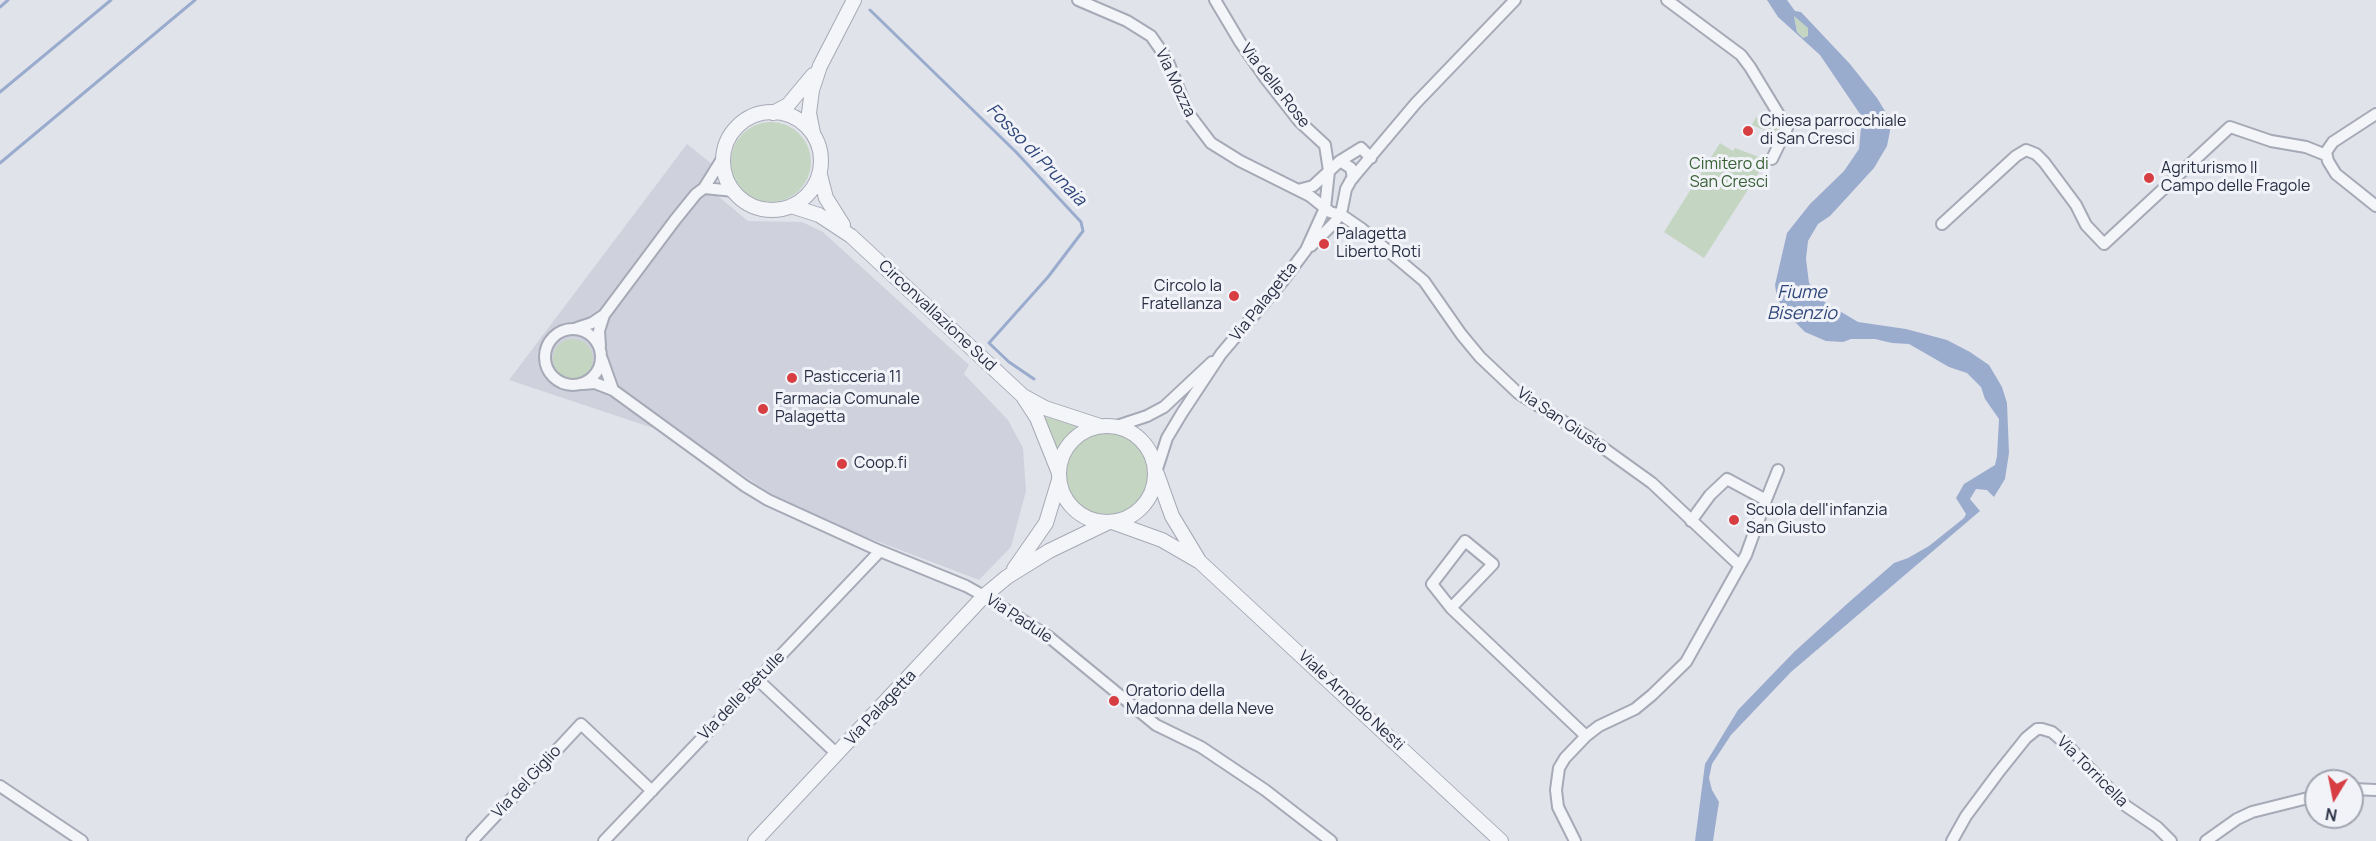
<!DOCTYPE html>
<html>
<head>
<meta charset="utf-8">
<style>
  body { margin:0 }
  #map { position:relative; width:2376px; height:841px; overflow:hidden; background:#e1e3eb; font-family:Manrope,sans-serif }
  canvas { display:block }
  .north { position:absolute; left:2304px; top:769px; width:60px; height:60px; box-sizing:border-box; background:#f1f3f8; border:2px solid #a1a5b0; border-radius:50%; rotate:190deg; font-size:16px; font-weight:700; line-height:24px; text-align:center; color:#282f44 }
  .north::after { content:''; display:block; margin:auto; width:21px; height:27px; background:#d73e42; clip-path:polygon(50% 0,100% 100%,50% 72%,0 100%) }
</style>
</head>
<body>
<div id="map">
<canvas width="2376" height="841"></canvas>
<div class="north">N</div>
</div>
<script>
const c = document.querySelector('canvas').getContext('2d');
c.lineJoin = 'round';
function paint(path, color) { c.fillStyle = color; c.fill(path, 'evenodd'); }
const shape = rows => new Path2D(rows.map(r => 'M' + r).join(''));
function trace(path, color, width, dash) { c.strokeStyle = color; c.lineWidth = width; c.lineCap = dash ? 'butt' : 'round'; c.setLineDash(dash || []); c.stroke(path); }
function drawText(font, color, halo, rows, align = 'center') {
  c.font = font + ' Manrope,sans-serif'; c.lineWidth = 6; c.setLineDash([]); c.textBaseline = 'middle'; c.strokeStyle = halo; c.fillStyle = color; for (const [text, x, y, turn = 0] of rows) {
    c.save(); c.translate(x, y); c.rotate((+turn || 0) * Math.PI / 180); c.textAlign = isNaN(turn) ? turn : align; if (halo) c.strokeText(text, 0, 0); c.fillText(text, 0, 0); c.restore();
  }
}
const built = shape([
  [687,144,712,164,718,196,748,221,802,222,823,232,969,365,964,374,1008,420,1023,448,1026,491,1011,547,979,580,861,535,779,499,692,441,509,380]
]);
const green = shape([
  [1794,15,1808,28,1809,36,1803,38,1797,32],
  [1771,114,1781,124,1776,135,1752,125,1756,117,1766,124],
  '731 162a40 40 0 1 1 80 0a40 40 0 1 1-80 0Z',
  [1720,143,1733,151,1735,148,1767,160,1704,258,1664,232],
  '553 359a20 20 0 1 1 40 0a20 20 0 1 1-40 0Z',
  [1043,416,1077,426,1065,438,1057,450],
  '1066 474a42 42 0 1 1 84 0a42 42 0 1 1-84 0Z'
]);
const water = shape([
  [1767,0,1787,0,1795,11,1801,12,1850,64,1877,98,1888,116,1890,131,1887,146,1874,168,1830,216,1818,224,1808,241,1806,259,1809,283,1823,301,1858,322,1906,329,1947,340,1970,352,1989,365,2002,387,2007,403,2009,453,2005,479,1994,497,1987,490,1976,489,1970,499,1980,511,1791,672,1731,735,1712,764,1709,778,1712,790,1719,802,1713,841,1695,841,1705,764,1738,710,1794,652,1848,603,1894,563,1908,558,1929,546,1964,518,1966,514,1956,498,1964,484,1995,465,1997,456,1999,419,1985,399,1981,387,1967,373,1949,367,1909,344,1892,343,1875,339,1851,339,1843,342,1826,341,1805,332,1788,315,1777,298,1775,285,1787,233,1810,204,1844,171,1859,149,1862,117,1820,55,1778,17],
  [1794,16,1808,28,1808,36,1803,38,1797,32]
]);
const stream = shape([
  [0,7,8,0],
  [870,10,1016,152,1081,222,1083,231,1048,277,989,343,1009,362,1034,379],
  [0,92,111,0],
  [0,163,195,0]
]);
const minor = shape([
  [1078,0,1127,21,1151,36,1167,59,1189,114,1211,143,1240,161,1310,196,1330,212,1343,216,1362,229,1424,281,1461,334,1480,357,1518,393,1588,437,1652,483,1739,565],
  [1667,0,1741,55,1750,67,1787,128,1772,159],
  [2376,114,2333,142,2326,152,2328,161,2336,174,2376,206],
  [724,156,704,188,734,191],
  [1340,161,1361,148,1371,158],
  [1298,190,1313,186,1340,161,1351,168,1353,178],
  [1942,224,2016,156,2026,150,2036,154,2044,162,2076,205,2086,225,2104,244,2230,127,2271,141,2306,147,2326,155],
  [1311,246,1335,222,1342,209,1346,189,1351,180,1416,103,1515,0],
  [604,315,675,220,696,194,704,188],
  [577,328,592,323,604,315,599,331,600,346],
  '545 357a28 28 0 1 1 56 0a28 28 0 1 1-56 0Z',
  [583,384,595,383,613,390,602,359],
  [613,390,745,486,768,500,880,551,966,586,984,596,1049,637,1156,725,1201,747,1265,790,1331,841],
  [1114,427,1147,416,1164,407,1212,362],
  [1156,472,1167,438,1182,413,1221,354,1282,282,1306,250,1325,208,1329,171,1325,145,1299,121,1266,79,1240,42,1215,0],
  [1766,500,1778,470],
  [1451,608,1493,564,1465,541,1432,584,1451,608,1586,736],
  [757,679,837,754],
  [0,786,82,841],
  [2352,789,2376,790],
  [472,841,581,724,652,791],
  [604,841,880,551],
  [1575,841,1558,807,1556,790,1559,768,1565,758,1586,736,1599,726,1635,709,1652,695,1686,662,1746,555,1766,500,1727,479,1710,495,1691,521],
  [1952,841,1966,816,1998,773,2026,738,2037,729,2042,729,2052,732,2067,745,2126,806,2157,827,2171,841],
  [2206,841,2237,819,2252,812,2316,796]
]);
const tertiary = shape([
  '723 161a49 49 0 1 1 98 0a49 49 0 1 1-98 0Z',
  [773,113,788,105,813,75],
  [813,133,809,113,812,90,820,66,854,0],
  [820,175,826,198,843,225],
  [791,206,819,215,851,236,1023,396,1045,408,1100,426],
  [1024,398,1037,418,1059,473],
  '1059 474a48 48 0 1 1 96 0a48 48 0 1 1-96 0Z',
  [1157,474,1172,516,1198,559],
  [1112,522,1162,540,1200,562,1501,841],
  [1014,569,1046,523,1059,480],
  [755,841,984,596,1007,577,1049,551,1109,522]
]);
const markers = [
  [1748,131,6,"#d73e42"],
  [2149,178,6,"#d73e42"],
  [1324,244,6,"#d73e42"],
  [1234,296,6,"#d73e42"],
  [792,378,6,"#d73e42"],
  [763,409,6,"#d73e42"],
  [842,464,6,"#d73e42"],
  [1734,520,6,"#d73e42"],
  [1114,701,6,"#d73e42"]
];
const streetNames = [
  ["Via Mozza",1175,83,65],
  ["Via delle Rose",1275,86,52],
  ["Via Palagetta",1264,302,-51],
  ["Circonvallazione Sud",937,316,43],
  ["Via San Giusto",1562,421,34],
  ["Via Padule",1019,619,33],
  ["Via delle Betulle",742,696,-46],
  ["Viale Arnoldo Nesti",1351,701,43],
  ["Via Palagetta",881,708,-47],
  ["Via Torricella",2092,772,45],
  ["Via del Giglio",527,782,-47]
];
const poiNames = [
  ["Chiesa parrocchiale",1760,122],
  ["di San Cresci",1760,140],
  ["Agriturismo Il",2161,169],
  ["Campo delle Fragole",2161,187],
  ["Palagetta",1336,235],
  ["Liberto Roti",1336,253],
  ["Circolo la",1222,287,"right"],
  ["Fratellanza",1222,305,"right"],
  ["Pasticceria 11",804,378],
  ["Farmacia Comunale",775,400],
  ["Palagetta",775,418],
  ["Coop.fi",854,464],
  ["Scuola dell'infanzia",1746,511],
  ["San Giusto",1746,529],
  ["Oratorio della",1126,692],
  ["Madonna della Neve",1126,710]
];
const parkNames = [
  ["Cimitero di",1729,165],
  ["San Cresci",1729,183]
];
const waterNames = [
  ["Fosso di Prunaia",1036,155,46],
  ["Fiume",1802,293],
  ["Bisenzio",1802,314]
];
paint(built, '#cfd2dd');
paint(green, '#c4d5c1');
paint(water, '#9aaccd');
trace(stream, '#9aaccd', 3);
trace(minor, '#a6a9b6', 14);
trace(tertiary, '#a6a9b6', 16);
trace(minor, '#f4f5f8', 10);
trace(tertiary, '#f4f5f8', 14);
for (const [x, y, r, color] of markers) { const dot = new Path2D(); dot.arc(x, y, r, 0, 2 * Math.PI); c.fillStyle = color; c.fill(dot); trace(dot, '#f1f3f8', 2); }
drawText('16px', '#282f44', '#f1f3f8', streetNames);
drawText('16px', '#282f44', '#f1f3f8', poiNames, 'left');
drawText('16px', '#376034', '#f1f3f8', parkNames);
drawText('italic 18px', '#2f477a', '#f1f3f8', waterNames);
</script>
</body>
</html>
